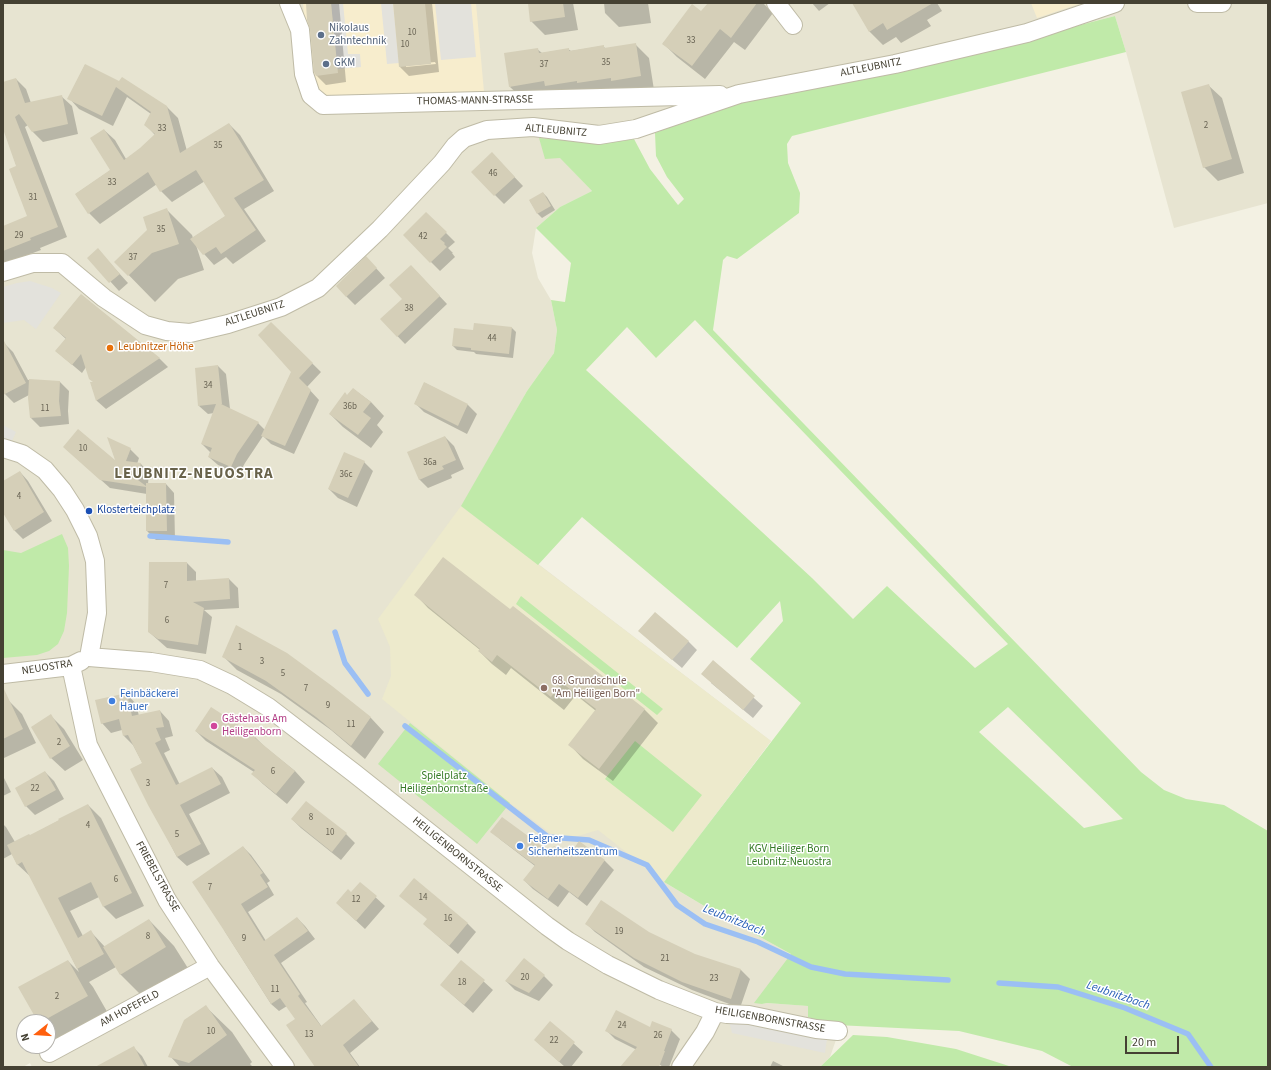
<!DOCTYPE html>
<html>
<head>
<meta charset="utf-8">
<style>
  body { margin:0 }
  #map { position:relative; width:1271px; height:1070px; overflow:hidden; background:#f3f1e3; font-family:"Source Sans 3",sans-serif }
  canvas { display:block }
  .frame { position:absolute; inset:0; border:4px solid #454133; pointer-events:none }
  .north { position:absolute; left:16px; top:1014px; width:40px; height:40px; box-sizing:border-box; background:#fff; border:1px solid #b5b3ad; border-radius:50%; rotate:253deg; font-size:11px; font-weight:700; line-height:16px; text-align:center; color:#454133 }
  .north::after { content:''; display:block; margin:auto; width:14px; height:18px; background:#ff600e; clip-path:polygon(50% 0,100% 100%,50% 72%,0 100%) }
  .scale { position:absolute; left:1125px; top:1036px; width:54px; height:18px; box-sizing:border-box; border:2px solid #454133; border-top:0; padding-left:5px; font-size:12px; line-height:14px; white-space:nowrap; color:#454133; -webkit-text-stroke:3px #fff; paint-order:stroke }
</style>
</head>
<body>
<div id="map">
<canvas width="1271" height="1070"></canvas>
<div class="frame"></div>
<div class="north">N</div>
<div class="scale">20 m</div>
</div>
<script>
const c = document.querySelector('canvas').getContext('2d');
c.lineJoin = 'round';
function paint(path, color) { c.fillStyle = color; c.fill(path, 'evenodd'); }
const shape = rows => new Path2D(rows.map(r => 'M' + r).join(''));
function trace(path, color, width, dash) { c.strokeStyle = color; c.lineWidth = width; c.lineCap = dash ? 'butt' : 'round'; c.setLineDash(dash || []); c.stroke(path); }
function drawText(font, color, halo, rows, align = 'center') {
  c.font = font + ' "Source Sans 3",sans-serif'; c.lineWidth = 3; c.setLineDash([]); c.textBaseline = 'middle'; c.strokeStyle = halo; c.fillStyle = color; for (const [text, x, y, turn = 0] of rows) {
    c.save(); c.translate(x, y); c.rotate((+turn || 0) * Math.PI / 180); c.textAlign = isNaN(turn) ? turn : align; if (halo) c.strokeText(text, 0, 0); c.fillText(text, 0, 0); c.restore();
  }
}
const residential = shape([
  [3,3,1268,3,1268,203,1174,228,1126,52,1115,16,898,72,730,104,655,133,634,139,606,143,560,157,592,191,560,207,536,228,532,253,538,278,551,300,557,330,554,353,527,391,462,506,771,741,664,882,711,910,791,954,762,1004,767,1003,809,1006,808,1013,837,1037,830,1057,820,1067,32,1067,30,1063,23,1067,3,1067],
  [24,1022,48,1022,48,1046,24,1046]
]);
const commercial = shape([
  [303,3,476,3,484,92,331,100,321,99,309,76],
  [1031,3,1082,3,1037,18]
]);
const education = shape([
  [461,506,771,741,664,882,598,830,561,841,510,803,382,699,391,676,390,647,378,619]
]);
const green = shape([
  [1115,16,1126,52,792,136,787,144,788,163,800,193,799,213,737,259,727,256,723,260,713,330,1141,772,1164,790,1186,799,1224,805,1268,831,1268,1067,1073,1067,1042,1051,959,1031,816,1024,817,1020,808,1017,808,1006,767,1003,762,1004,754,1003,791,954,711,910,664,882,801,703,750,659,783,621,780,601,737,648,582,517,538,565,461,506,527,391,554,353,557,330,551,300,565,302,571,263,536,228,560,207,592,191,560,158,545,159,539,138,606,143,634,139,650,169,678,205,684,199,667,177,656,156,655,133,730,104,898,72],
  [695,320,1008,644,975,668,887,586,853,619,812,578,586,370,627,327,656,358],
  [1008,707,1123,819,1084,828,979,732],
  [62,534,68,548,69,566,67,613,64,631,58,644,49,651,37,655,3,658,3,550,21,553],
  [521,596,663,709,657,715,516,604],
  [410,723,510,803,477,844,378,764],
  [635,741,702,795,673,832,605,779],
  [853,1035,887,1037,956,1049,1012,1067,820,1067]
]);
const parking = shape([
  [331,3,343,3,348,54,360,54,361,67,337,69],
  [381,3,393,3,399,63,387,64],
  [435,3,471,3,476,57,441,60],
  [30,281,52,288,61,293,36,329,24,320,3,323,3,287,17,283],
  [3,425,16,432,11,443,3,439],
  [727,1014,828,1031,825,1053,732,1033]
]);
const shadow = shape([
  [307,3,339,3,346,82,326,85,317,76],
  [394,3,432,3,439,72,409,76,400,67],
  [435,62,436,64,406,67,406,65],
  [529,3,573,3,578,30,545,35,531,21],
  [604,3,648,3,651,23,619,27,605,13],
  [709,3,763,3,773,13,745,50,734,42,705,79,677,57,663,43,701,13],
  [812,3,830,3,819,11],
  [859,3,937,3,942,11,927,20,931,26,901,43,896,37,883,45,869,31],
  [635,44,649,58,654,90,524,100,510,87,537,49,542,53,568,49,571,51,603,46,606,49],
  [85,65,167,107,178,118,187,151,229,124,240,135,274,191,244,209,266,241,233,264,226,257,214,265,196,245,204,270,178,279,155,302,116,262,148,230,166,209,192,235,193,238,226,216,205,181,172,202,161,191,157,184,100,224,89,213,76,194,111,170,104,130,115,140,126,159,141,149,155,135,145,124,151,114,127,97,113,126,79,109,69,98],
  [16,79,26,89,31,103,61,96,72,106,78,134,43,142,32,131,28,125,25,127,67,237,40,248,41,250,3,264,3,227,28,217,17,167,3,126,3,83],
  [1208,85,1222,98,1244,173,1218,181,1204,167],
  [500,162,523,186,504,204,472,172],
  [543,193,547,197,555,210,542,218,538,214,530,201],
  [426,213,455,242,448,248,453,253,452,253,455,257,440,271,404,235],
  [98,250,128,283,119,291,89,258],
  [411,266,447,304,405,344,382,320,403,299],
  [375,267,385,278,355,305,346,296],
  [81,295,160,359,168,367,106,409,97,401,91,383,95,383,86,367,82,373,56,351,66,339,54,328],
  [271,323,321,372,307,387,319,400,294,454,271,444,263,436,245,463,239,474,218,465,209,457,210,452,202,444,214,413,208,414,199,406,218,366,226,374,230,409,258,423,265,430,292,371],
  [512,328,516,332,513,358,476,354,474,352,457,350,453,346,474,331],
  [3,343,4,343,13,352,28,380,60,382,69,391,68,411,69,424,40,427,31,418,29,395,14,403,5,394,3,391],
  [425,383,468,405,477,414,467,434,424,412,415,403],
  [353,389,371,402,384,416,377,425,383,432,371,448,343,427,330,414,348,396],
  [445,437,454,446,464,469,451,475,452,478,428,488,419,479],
  [64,447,117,463,130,449,139,458,137,464,141,464,149,473,148,484,166,484,174,493,175,540,156,540,147,531,147,494,110,488],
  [364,462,373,471,357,507,338,498,329,489],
  [20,472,28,481,52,521,23,539,14,530,3,511,3,482],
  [150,563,187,563,196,572,196,581,229,579,238,588,239,608,204,610,212,617,206,654,167,648,149,632],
  [415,594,510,610,513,607,645,710,658,723,613,781,583,759,570,745,596,711,576,695,564,710,511,668,506,675,492,664,479,651,480,650,428,608],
  [649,640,688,641,697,650,682,668],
  [223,656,331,687,371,718,384,732,365,759,331,730,281,694,237,670],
  [713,662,763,706,753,718,711,683],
  [127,694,136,704,139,716,160,711,169,721,173,736,165,738,170,750,164,753,180,785,212,768,222,777,230,793,189,814,210,854,187,866,177,857,132,769,143,764,133,745,124,736,122,730,111,733,102,723],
  [9,701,22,714,36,743,4,758,3,756,3,704],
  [51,716,64,729,83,760,65,771,51,758],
  [196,731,255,737,265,747,295,771,305,782,287,804,263,784,253,774,254,772,206,741],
  [45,772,54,781,64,799,35,815,26,806],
  [3,776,11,792,3,796],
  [88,805,101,818,144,906,116,919,104,907,99,897,70,911,83,936,91,932,105,947,149,920,174,946,191,973,146,1000,120,974,116,967,89,982,93,987,113,1022,65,1049,48,1031,48,1022,39,1022,68,961,79,972,31,877,17,864,12,854,3,859,3,824,6,827,15,842,30,836],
  [292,819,346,834,355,843,341,860,301,828],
  [492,832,550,854,568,858,580,843,605,861,614,870,587,906,569,892,558,907,533,889,524,880,535,866,501,840],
  [243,847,251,855,270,881,267,883,274,895,248,912,266,941,297,918,305,926,315,939,281,963,307,1002,305,1003,322,1027,354,1000,379,1029,350,1053,360,1067,318,1067,296,1019,287,1006,279,1011,271,1004,224,930],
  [414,879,468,924,476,932,458,954,424,924,428,920],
  [360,883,385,906,365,929,337,903,352,894],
  [586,923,648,933,694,955,741,970,750,979,740,1008,692,990,644,967,595,932],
  [461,961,493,990,473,1013,450,993],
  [544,976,553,985,539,1001,515,990,506,981],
  [206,1007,232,1032,252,1062,250,1064,253,1067,180,1067,170,1056],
  [550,1022,583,1052,571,1067,565,1067,535,1040],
  [651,1029,671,1030,680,1039,669,1067,663,1067,647,1055,615,1039,607,1031],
  [133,1047,142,1056,148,1067,117,1067],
  [773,1061,785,1067,770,1067]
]);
const stream = shape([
  [150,536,228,542],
  [335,632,345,663,368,694],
  [405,726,548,837,589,840,647,865,677,905,705,924,758,942,811,967,845,974,948,980],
  [999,983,1058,987,1125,1008,1188,1034,1211,1067]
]);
const building = shape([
  [306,3,331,3,338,73,316,76,314,72,310,29,307,20],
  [393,3,425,3,431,64,399,67],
  [528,3,563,3,565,17,530,22],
  [708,3,757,3,731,38,720,29,692,66,662,44,692,4,701,11],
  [852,3,933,3,887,30,883,23,869,32],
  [636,43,641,76,611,81,611,78,577,83,577,81,545,86,544,81,509,87,504,53,538,48,539,53,569,48,569,51,604,45,604,48],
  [85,64,119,81,122,77,167,106,180,153,229,123,264,180,234,198,256,230,221,254,216,247,203,255,190,239,225,216,196,170,160,192,148,172,88,214,75,194,110,170,90,138,104,129,124,160,140,148,155,134,144,125,151,112,116,87,102,116,67,99],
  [16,78,25,103,62,95,68,124,32,132,19,114,15,117,58,227,30,238,31,240,3,251,3,226,27,216,9,169,16,166,3,129,3,82],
  [1209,84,1232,159,1203,168,1181,92],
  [492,152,515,177,494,196,471,172],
  [543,192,551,206,537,214,529,200],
  [167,208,179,244,152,253,128,276,114,262,147,230,143,217],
  [426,212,447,232,440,239,445,243,444,244,447,247,430,263,403,235],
  [98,248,120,274,109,283,87,258],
  [366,256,377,268,346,297,336,286],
  [411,265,440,296,397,337,380,319,402,299,389,285],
  [81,294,160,358,96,401,90,382,93,382,89,379,81,354,72,365,55,351,66,338,53,328],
  [271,322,313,363,299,378,311,390,285,446,261,436,291,372,258,335],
  [474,323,512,327,509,354,471,350,471,348,452,346,454,328,473,330],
  [3,339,26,383,3,395],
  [218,365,222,404,221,404,259,422,237,454,231,467,208,457,212,448,201,444,216,404,198,406,195,368],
  [29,379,60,381,59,401,61,416,30,418,28,398],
  [424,382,468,404,458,426,414,404],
  [353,388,371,402,363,412,371,418,358,435,329,414,345,392,347,395],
  [78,429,115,460,107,437,131,448,126,461,141,463,138,480,146,486,146,483,166,483,167,531,146,531,146,487,100,480,63,447],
  [445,436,456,460,442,466,444,469,419,480,407,452],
  [344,452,365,461,348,498,328,489],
  [20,471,44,512,14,531,3,513,3,481],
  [443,557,510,609,513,606,645,709,599,769,568,745,596,709,562,683,551,697,497,655,492,662,478,651,480,649,414,595],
  [149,562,187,562,187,581,229,578,230,599,193,602,204,608,198,645,158,639,148,632],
  [655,612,689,641,672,660,638,631],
  [236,625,287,653,332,686,371,717,351,746,316,717,266,681,222,657],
  [713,660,755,696,743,710,701,674],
  [3,687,23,729,3,739],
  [127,693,132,716,160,710,164,727,156,728,161,740,155,743,176,785,212,767,221,784,180,805,201,844,177,857,148,805,130,769,142,763,128,735,123,736,119,719,101,724,95,700],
  [211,707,256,736,255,738,295,771,276,794,251,774,255,770,195,731],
  [51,714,70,746,50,759,31,727],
  [45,771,56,790,25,807,15,788],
  [306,801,347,833,332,852,291,819],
  [88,804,132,893,103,907,91,882,58,898,78,938,91,930,104,954,77,969,22,862,17,865,7,845,29,834,30,835,59,820,58,819],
  [502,817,550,852,554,846,568,857,579,841,605,860,578,898,559,884,548,899,523,880,535,865,490,832],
  [243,846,263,873,260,875,268,887,241,904,264,941,297,917,308,931,274,955,300,994,298,996,321,1026,354,999,372,1021,343,1045,359,1067,315,1067,286,1025,295,1019,280,998,271,1004,223,929,192,882],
  [414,878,468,923,449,946,423,924,427,919,399,896],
  [360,882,377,896,356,921,336,903,348,889,351,892],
  [601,900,649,932,695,954,741,969,731,999,682,982,634,958,585,924],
  [149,919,166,947,120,975,103,947],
  [524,958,545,975,529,993,505,981],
  [68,960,88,996,41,1022,38,1022,18,987],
  [461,960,485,980,464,1005,440,985],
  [206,1005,227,1035,189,1063,168,1057,184,1020],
  [616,1010,650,1027,652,1021,672,1029,664,1051,665,1051,659,1067,620,1067,637,1047,605,1031],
  [550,1021,575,1042,559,1062,534,1040],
  [134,1046,145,1067,95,1067]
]);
const street = shape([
  [289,3,300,30,304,74,311,95,323,105,720,95],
  [776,3,793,25],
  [1197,3,1222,3],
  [3,272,33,263,62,263,104,298,145,325,167,331,190,333,228,324,281,307,318,288,380,229,442,163,455,146,464,138,487,130,533,127,599,135,636,129,739,94,895,64,1027,33,1115,3],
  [3,448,22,454,45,470,62,490,75,510,88,536,95,561,97,613,89,657],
  [89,657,151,662,200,670,232,685,268,707,354,773,547,926,568,941,608,965,659,990,715,1012,727,1014,749,1015,816,1029,838,1031],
  [71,666,88,745,167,900,210,966,285,1067],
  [3,674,71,666,81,661],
  [49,1053,210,966],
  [681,1067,705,1032,715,1012]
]);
const markers = [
  [321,35,4,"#5c6f8a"],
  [326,64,4,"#5c6f8a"],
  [110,348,4,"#e8710a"],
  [89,511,4,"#1a4fb4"],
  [544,688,4,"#8d6e63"],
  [112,701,4,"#3f7fe0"],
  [214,726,4,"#d1479c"],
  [520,846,4,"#3f7fe0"]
];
const numberNames = [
  ["10",412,33],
  ["33",691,41],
  ["10",405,45],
  ["35",606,63],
  ["37",544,65],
  ["2",1206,126],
  ["33",162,129],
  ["35",218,146],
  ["46",493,174],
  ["33",112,183],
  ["31",33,198],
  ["35",161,230],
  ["29",19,236],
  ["42",423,237],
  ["37",133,258],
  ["38",409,309],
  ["44",492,339],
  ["34",208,386],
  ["36b",350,407],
  ["11",45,409],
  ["10",83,449],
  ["36a",430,463],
  ["36c",346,475],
  ["4",19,497],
  ["7",166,586],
  ["6",167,621],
  ["1",240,648],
  ["3",262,662],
  ["5",283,674],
  ["7",306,689],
  ["9",328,706],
  ["11",351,725],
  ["2",59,743],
  ["6",273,772],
  ["3",148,784],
  ["22",35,789],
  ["8",311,818],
  ["4",88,826],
  ["10",330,833],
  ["5",177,835],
  ["6",116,880],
  ["7",210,888],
  ["14",423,898],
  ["12",356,900],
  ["16",448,919],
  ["19",619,932],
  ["8",148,937],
  ["9",244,939],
  ["21",665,959],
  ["20",525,978],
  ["23",714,979],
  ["18",462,983],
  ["11",275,990],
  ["2",57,997],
  ["24",622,1026],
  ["10",211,1032],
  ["13",309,1035],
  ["26",658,1036],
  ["22",554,1041]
];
const serviceNames = [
  ["Nikolaus",329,29],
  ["Zahntechnik",329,42],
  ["GKM",334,64]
];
const streetNames = [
  ["ALTLEUBNITZ",871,68,-11],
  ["THOMAS-MANN-STRASSE",475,101,-1],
  ["ALTLEUBNITZ",556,131,5],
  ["ALTLEUBNITZ",255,314,-18],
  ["NEUOSTRA",47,668,-9],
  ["HEILIGENBORNSTRASSE",457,855,39],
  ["FRIEBELSTRASSE",157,877,61],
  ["AM HOFEFELD",130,1009,-28],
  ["HEILIGENBORNSTRASSE",770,1020,10]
];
const foodNames = [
  ["Leubnitzer Höhe",118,348]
];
const transitNames = [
  ["Klosterteichplatz",97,511]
];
const educationNames = [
  ["68. Grundschule",552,682],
  ["\"Am Heiligen Born\"",552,695]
];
const shopNames = [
  ["Feinbäckerei",120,695],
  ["Hauer",120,708],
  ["Felgner",528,840],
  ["Sicherheitszentrum",528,853]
];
const hotelNames = [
  ["Gästehaus Am",222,720],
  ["Heiligenborn",222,733]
];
const parkNames = [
  ["Spielplatz",444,777],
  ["Heiligenbornstraße",444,790],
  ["KGV Heiliger Born",789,850],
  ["Leubnitz-Neuostra",789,863]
];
const waterNames = [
  ["Leubnitzbach",734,921,22],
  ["Leubnitzbach",1118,996,19]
];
const districtNames = [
  ["LEUBNITZ-NEUOSTRA",194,475]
];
paint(residential, '#e7e4d1');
paint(commercial, '#f7edcd');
paint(education, '#edeacc');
paint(green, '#c0eaa9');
paint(parking, '#e3e2dc');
paint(shadow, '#0003');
trace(stream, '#9bbff4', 5.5);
paint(building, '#d5cfb8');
trace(street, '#bfbba6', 20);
trace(street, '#fff', 18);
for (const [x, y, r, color] of markers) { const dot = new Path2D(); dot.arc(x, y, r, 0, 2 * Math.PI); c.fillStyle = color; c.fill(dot); trace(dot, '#fff', 1.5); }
drawText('9px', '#696454', null, numberNames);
drawText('11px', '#4e5e75', '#fff', serviceNames, 'left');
drawText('11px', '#454133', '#fff', streetNames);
drawText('11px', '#c56008', '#fff', foodNames, 'left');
drawText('11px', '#164399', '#fff', transitNames, 'left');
drawText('11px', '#785e54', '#fff', educationNames, 'left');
drawText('11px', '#366cbe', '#fff', shopNames, 'left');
drawText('11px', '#b23c85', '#fff', hotelNames, 'left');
drawText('11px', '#347a24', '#fff', parkNames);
drawText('italic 12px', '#275eb6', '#fff', waterNames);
c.letterSpacing = '1px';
drawText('bold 15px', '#68624a', '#fff', districtNames);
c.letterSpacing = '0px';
</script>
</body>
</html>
